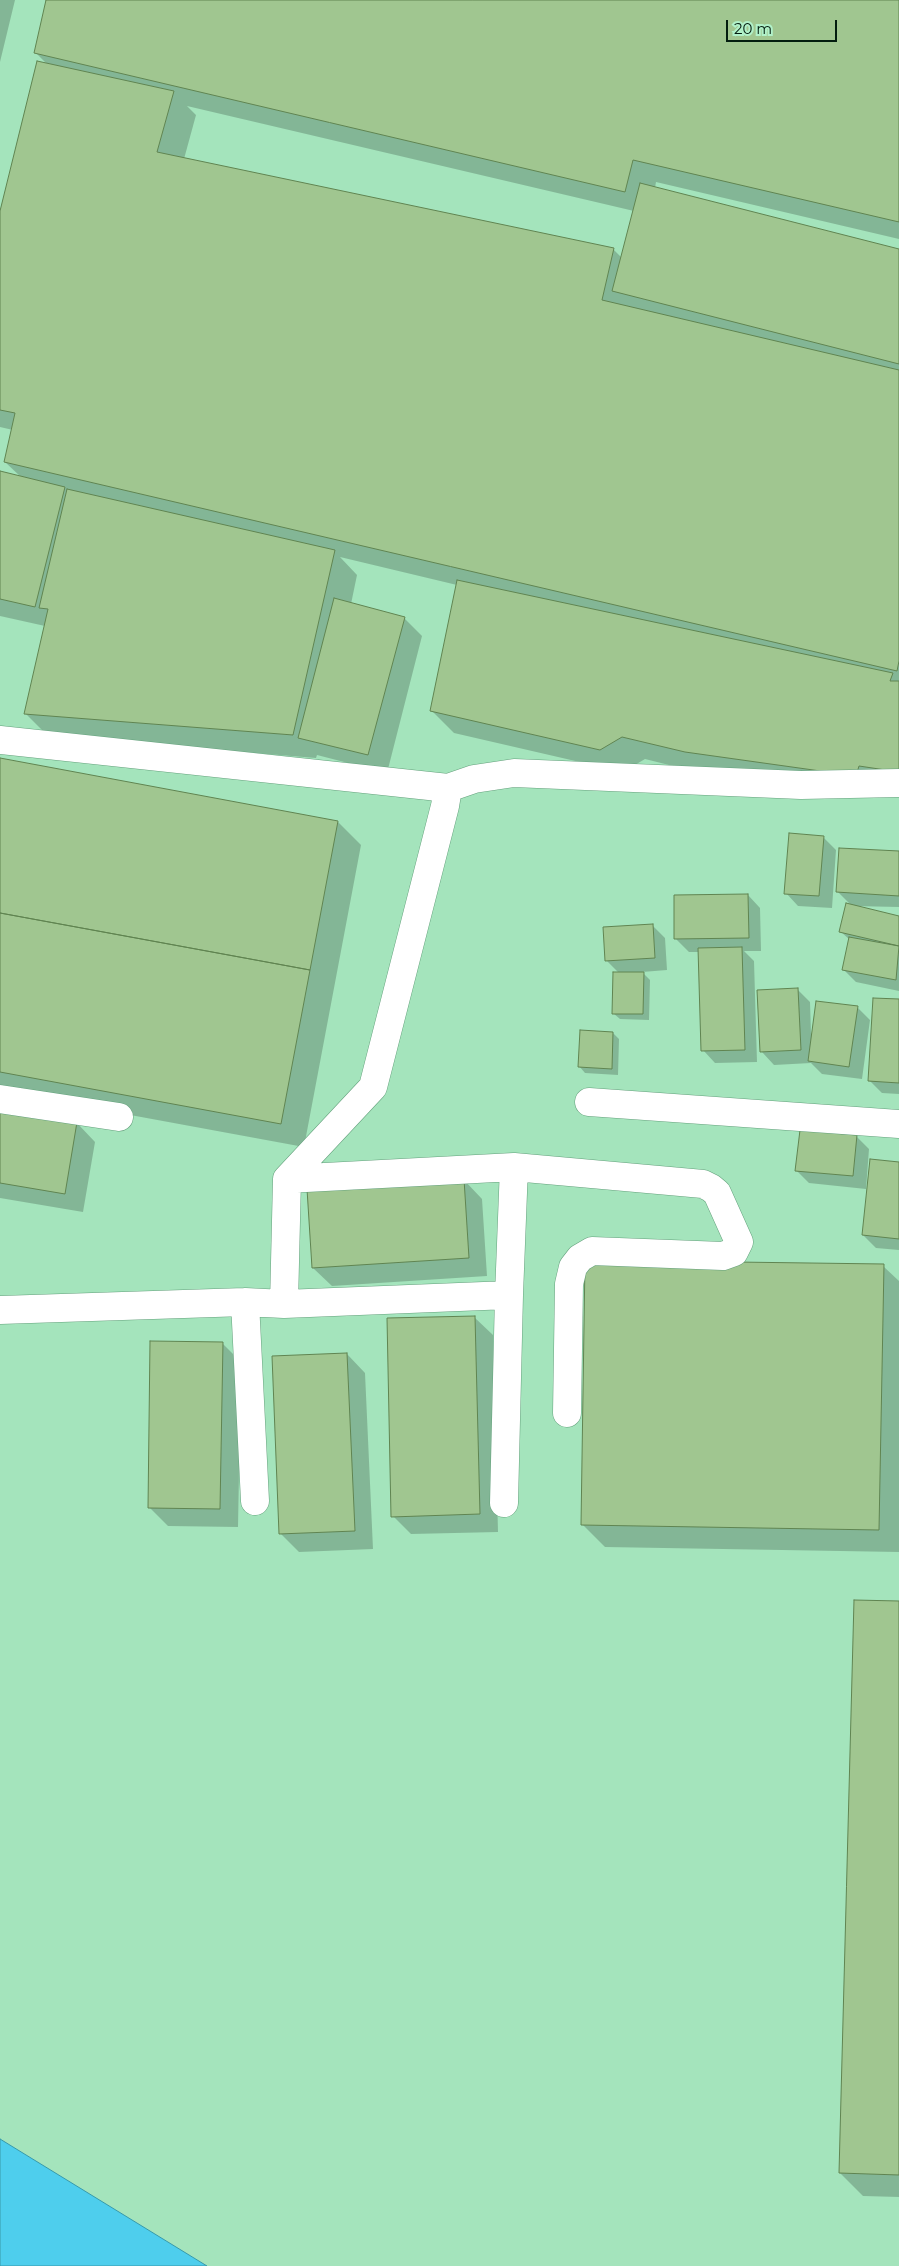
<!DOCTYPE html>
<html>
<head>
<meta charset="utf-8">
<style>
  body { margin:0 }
  #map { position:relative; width:899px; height:2266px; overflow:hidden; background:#a4e4bc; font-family:Montserrat,sans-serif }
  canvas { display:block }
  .scale { position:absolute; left:726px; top:20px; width:111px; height:22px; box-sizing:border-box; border:2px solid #031d0f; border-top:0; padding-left:6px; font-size:15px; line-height:18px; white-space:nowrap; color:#031d0f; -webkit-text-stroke:4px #b1f1c9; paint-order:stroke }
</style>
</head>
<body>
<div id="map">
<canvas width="899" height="2266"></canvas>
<div class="scale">20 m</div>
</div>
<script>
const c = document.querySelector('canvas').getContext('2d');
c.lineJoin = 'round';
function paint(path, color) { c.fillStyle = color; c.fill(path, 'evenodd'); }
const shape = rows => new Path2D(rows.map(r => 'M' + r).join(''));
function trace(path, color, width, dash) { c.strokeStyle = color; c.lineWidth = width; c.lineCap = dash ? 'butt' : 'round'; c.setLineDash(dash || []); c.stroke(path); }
const water = shape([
  [0,2139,207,2266,0,2266,0,2139]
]);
const shadow = shape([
  [0,0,15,0,0,62],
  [48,0,899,0,899,239,656,182,655,188,899,251,899,790,882,789,879,798,709,775,645,759,623,772,454,733,431,710,457,585,340,557,357,575,351,604,404,618,422,636,387,773,317,755,316,758,48,736,25,713,45,626,0,616,0,472,22,478,5,462,13,430,0,427,0,216,47,64,35,52],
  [187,106,634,211,622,258,613,249,184,159,196,115],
  [0,759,338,822,361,845,304,1147,0,1091],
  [823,837,836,850,832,908,798,906,786,893],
  [899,852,899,907,852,906,838,892],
  [748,895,760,908,761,951,744,951,754,961,757,1062,715,1063,703,1050,700,952,689,952,676,939],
  [899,918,899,991,856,982,844,970,850,940,840,931],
  [652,925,665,938,667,970,642,972,650,980,649,1020,620,1019,613,1013,619,973,607,961],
  [797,989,810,1002,811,1034,857,1007,870,1020,862,1079,822,1074,811,1063,774,1065,762,1052],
  [899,1001,899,1094,882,1093,869,1080],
  [613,1033,619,1039,618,1075,585,1073,579,1066],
  [0,1110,77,1123,95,1142,83,1212,0,1198],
  [856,1136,869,1149,866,1189,809,1183,796,1170],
  [899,1163,899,1250,876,1248,863,1235],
  [464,1180,482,1199,487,1276,332,1286,313,1268],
  [883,1266,899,1281,899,1552,605,1547,582,1524],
  [474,1317,493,1335,498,1532,411,1534,393,1516],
  [222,1343,241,1362,238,1527,168,1526,150,1508],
  [347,1354,365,1373,373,1549,299,1552,280,1533],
  [899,1602,899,2197,863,2196,840,2173]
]);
const building = shape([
  [46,0,899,0,899,222,633,160,625,192,34,53,46,0],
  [37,61,174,91,157,152,614,248,602,300,899,370,899,661,897,671,4,462,15,413,0,410,0,211,37,61],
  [640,183,899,249,899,364,612,291,640,183],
  [0,471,65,487,35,607,0,599,0,471],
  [67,489,335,550,293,735,24,714,48,609,39,608,67,489],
  [457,580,893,673,890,681,899,681,899,772,859,766,856,776,685,752,622,737,600,750,430,711,457,580],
  [334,598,405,617,368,755,298,738,334,598],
  [0,758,338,821,310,970,0,913,0,758],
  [789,833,824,836,819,896,784,894,789,833],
  [839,848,899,851,899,896,836,892,839,848],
  [748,894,749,938,674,939,674,895,748,894],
  [846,903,899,916,899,946,839,932,846,903],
  [0,913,310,970,281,1124,0,1072,0,913],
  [653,924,655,958,605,961,603,927,653,924],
  [849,937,899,946,896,980,842,970,849,937],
  [742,947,745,1050,701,1051,698,948,742,947],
  [613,972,644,972,643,1014,612,1014,613,972],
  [798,988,801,1050,760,1052,757,990,798,988],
  [873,998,899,999,899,1083,868,1081,873,998],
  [816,1001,858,1006,849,1067,808,1061,816,1001],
  [580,1030,613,1032,612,1069,578,1067,580,1030],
  [0,1109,77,1122,65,1194,0,1183,0,1109],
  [800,1130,857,1135,853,1176,795,1171,800,1130],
  [870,1159,899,1162,899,1239,862,1235,870,1159],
  [464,1179,469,1258,312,1268,307,1189,464,1179],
  [585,1260,884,1264,879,1530,581,1525,585,1260],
  [475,1316,480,1514,391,1517,387,1318,475,1316],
  [150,1341,223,1342,220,1509,148,1508,150,1341],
  [347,1353,355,1531,279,1534,272,1356,347,1353],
  [854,1600,899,1601,899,2175,839,2173,854,1600]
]);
const minor = shape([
  [0,740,448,788],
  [0,1099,119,1117],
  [589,1102,899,1124],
  [287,1179,514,1167,703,1184,711,1188,717,1193,739,1242,734,1252,723,1256,592,1251,580,1258,573,1267,569,1284,567,1413],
  [245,1302,255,1501],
  [284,1304,509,1295],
  [0,1310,245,1302,284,1304,287,1179,373,1087,445,806,448,788,474,779,514,773,801,785,899,783],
  [504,1503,509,1295,514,1167]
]);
paint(water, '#4eceed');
trace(water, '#3899aa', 1);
paint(shadow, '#0003');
paint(building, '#a0c690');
trace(building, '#608451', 1);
trace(minor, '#64a17c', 29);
trace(minor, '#fff', 28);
</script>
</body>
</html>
